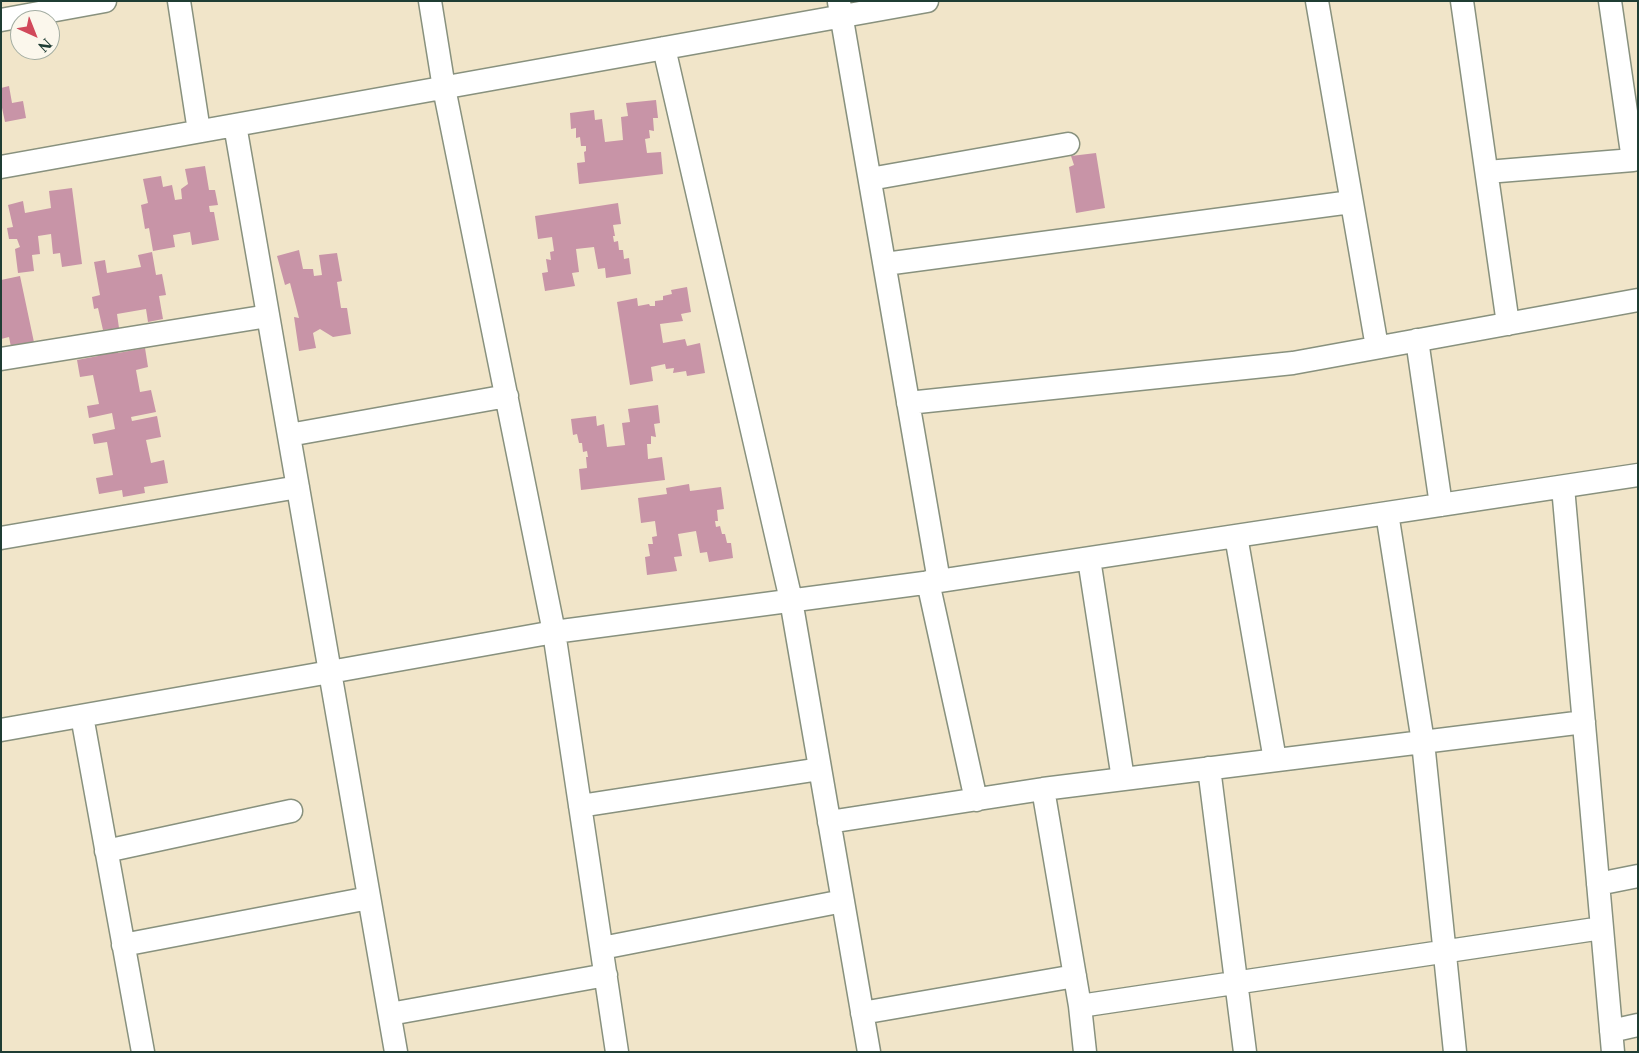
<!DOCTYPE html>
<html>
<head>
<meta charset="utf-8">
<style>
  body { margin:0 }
  #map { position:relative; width:1639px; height:1053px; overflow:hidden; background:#f1e5c9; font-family:"Libre Caslon Text",serif }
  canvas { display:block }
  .frame { position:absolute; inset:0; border:2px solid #1f3d34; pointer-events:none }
  .north { position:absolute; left:10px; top:10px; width:50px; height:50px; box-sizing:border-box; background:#fbf7ec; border:1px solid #a3ada2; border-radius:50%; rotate:136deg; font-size:14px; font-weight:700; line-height:20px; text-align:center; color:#1f3d34 }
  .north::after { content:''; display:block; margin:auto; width:18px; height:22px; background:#d1495b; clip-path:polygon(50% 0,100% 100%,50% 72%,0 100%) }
</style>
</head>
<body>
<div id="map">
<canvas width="1639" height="1053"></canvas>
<div class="frame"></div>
<div class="north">N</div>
</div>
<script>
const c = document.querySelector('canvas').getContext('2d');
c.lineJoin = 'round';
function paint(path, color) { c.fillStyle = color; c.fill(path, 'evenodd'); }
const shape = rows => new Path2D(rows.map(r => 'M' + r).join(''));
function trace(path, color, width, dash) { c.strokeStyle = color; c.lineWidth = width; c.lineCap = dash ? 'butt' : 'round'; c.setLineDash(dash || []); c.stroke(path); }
const building = shape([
  [9,86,12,103,23,101,26,118,5,122,1,103,1,88],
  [656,100,658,118,653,118,654,131,649,130,650,138,645,139,647,153,661,152,663,174,579,184,577,163,585,162,584,152,586,151,586,146,581,146,580,137,576,138,576,128,571,129,570,113,594,110,595,120,602,119,605,142,623,140,621,117,628,116,626,103],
  [1096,153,1105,208,1076,213,1069,167,1074,165,1071,156],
  [205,166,209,190,215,190,218,205,209,206,210,212,214,212,219,240,192,245,190,232,173,235,175,247,153,251,149,228,145,229,141,205,148,203,143,179,161,176,163,187,172,185,175,200,182,199,181,189,188,184,185,169],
  [72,188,82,264,62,267,60,253,53,254,51,234,38,236,40,254,32,255,34,271,18,273,15,249,20,247,17,239,9,239,7,228,13,227,8,205,23,201,25,213,51,208,49,191],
  [618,203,621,224,613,225,615,236,613,236,614,242,618,241,619,250,623,250,624,259,629,258,631,274,606,278,605,268,598,269,594,247,576,249,579,272,572,273,575,286,545,291,542,273,548,272,546,259,551,260,550,252,554,251,552,237,538,239,535,216],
  [299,250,303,269,313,269,314,276,322,275,319,255,337,253,342,281,337,282,341,308,347,308,351,334,333,337,320,329,313,333,316,348,299,351,294,317,299,318,290,283,285,285,277,256],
  [152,252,156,275,162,274,166,295,159,296,163,319,148,322,146,309,117,314,119,328,103,330,98,308,94,309,92,297,100,295,94,262,105,260,107,273,141,267,138,255],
  [20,276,35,347,12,352,9,337,1,339,1,280],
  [687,287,691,312,681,314,683,321,660,324,663,343,685,339,687,346,700,343,705,373,687,376,686,371,673,373,674,368,666,369,665,364,651,367,653,381,630,385,617,302,637,298,638,306,649,304,650,306,655,306,655,301,663,300,663,296,672,294,671,290],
  [117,348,118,353,145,348,148,367,136,370,140,392,151,390,156,412,131,417,132,421,157,416,161,437,146,440,151,463,164,460,168,483,144,487,145,493,123,497,122,490,99,494,96,478,113,475,107,442,94,444,92,434,115,429,112,413,89,418,87,406,99,404,93,375,80,377,77,360,98,356,97,352],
  [658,405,660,423,654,424,656,437,651,436,651,444,647,444,648,459,662,457,665,480,581,490,579,469,587,468,586,457,588,457,587,451,583,452,582,443,579,443,577,434,573,435,571,419,596,416,597,426,604,424,607,447,625,445,622,423,630,422,628,409],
  [689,484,690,491,721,487,724,509,717,510,718,521,715,521,716,527,720,526,722,534,725,534,727,543,731,543,733,558,709,562,707,552,700,553,696,531,678,534,682,556,674,557,677,571,647,575,645,557,650,556,648,544,653,544,652,537,657,536,655,521,641,523,638,498,667,494,666,488]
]);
const minor = shape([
  [179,1,199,131],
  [430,1,444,88,554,632,617,1052],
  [1317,1,1377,347],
  [1462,1,1508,324],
  [839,2,939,581],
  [1,20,105,1],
  [664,48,791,600,869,1052],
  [1,167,927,1],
  [1487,172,1633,160,1610,1],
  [870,179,1068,144],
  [885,264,1351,202],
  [1417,340,1441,505],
  [1,359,268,316],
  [908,403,1293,363,1638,300],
  [289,435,507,396],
  [1563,487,1613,1052],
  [1387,513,1423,742,1455,1052],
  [1236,536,1275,760],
  [1,538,298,487],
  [1089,559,1123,779],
  [928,582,976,800],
  [82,716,143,1052],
  [1,730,330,672,235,125],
  [1209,768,1245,1052],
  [580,806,820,769],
  [829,822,1043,789],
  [106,851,291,811],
  [1598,884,1638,876],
  [123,945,369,898],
  [602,948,843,901],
  [1080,1006,1043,789,1584,722],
  [862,1013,1075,976],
  [390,1014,606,975],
  [1611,1031,1638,1025],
  [396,1052,330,672,554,632,939,581,1638,475],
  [1085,1052,1080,1006,1602,928]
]);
paint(building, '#c894a7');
trace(minor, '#88917e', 25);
trace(minor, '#fff', 22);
</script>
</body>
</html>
